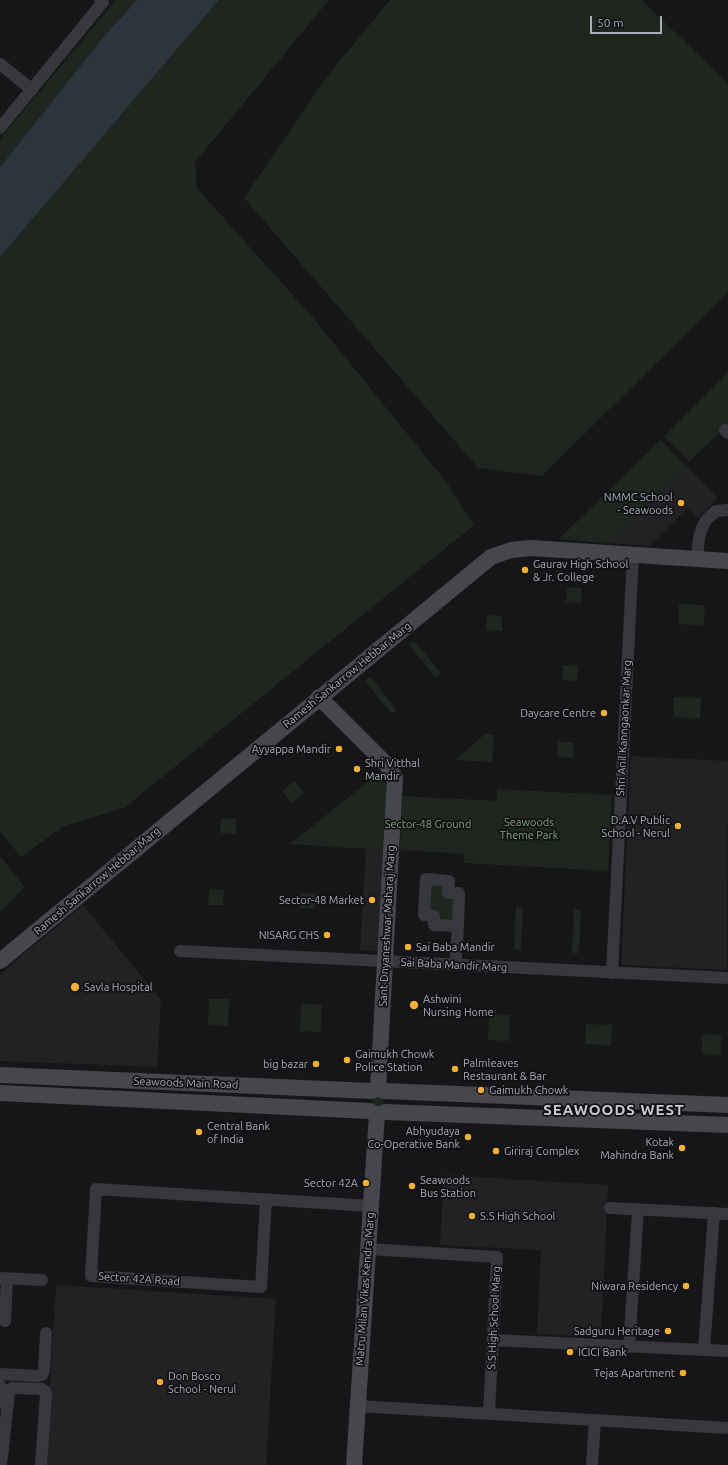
<!DOCTYPE html>
<html>
<head>
<meta charset="utf-8">
<style>
  body { margin:0 }
  #map { position:relative; width:728px; height:1465px; overflow:hidden; background:#161618; font-family:Ubuntu,sans-serif }
  canvas { display:block }
  .scale { position:absolute; left:590px; top:16px; width:72px; height:18px; box-sizing:border-box; border:2px solid #a8adb8; border-top:0; padding-left:5px; font-size:12px; line-height:14px; white-space:nowrap; color:#a8adb8; -webkit-text-stroke:3px #111113; paint-order:stroke }
</style>
</head>
<body>
<div id="map">
<canvas width="728" height="1465"></canvas>
<div class="scale">50 m</div>
</div>
<script>
const c = document.querySelector('canvas').getContext('2d');
c.lineJoin = 'round';
function paint(path, color) { c.fillStyle = color; c.fill(path, 'evenodd'); }
const shape = rows => new Path2D(rows.map(r => 'M' + r).join(''));
function trace(path, color, width, dash) { c.strokeStyle = color; c.lineWidth = width; c.lineCap = dash ? 'butt' : 'round'; c.setLineDash(dash || []); c.stroke(path); }
function drawText(font, color, halo, rows, align = 'center') {
  c.font = font + ' Ubuntu,sans-serif'; c.lineWidth = 3.5; c.setLineDash([]); c.textBaseline = 'middle'; c.strokeStyle = halo; c.fillStyle = color; for (const [text, x, y, turn = 0] of rows) {
    c.save(); c.translate(x, y); c.rotate((+turn || 0) * Math.PI / 180); c.textAlign = isNaN(turn) ? turn : align; if (halo) c.strokeText(text, 0, 0); c.fillText(text, 0, 0); c.restore();
  }
}
const built = shape([
  [686,466,718,498,698,518,687,508,649,546,608,543],
  [631,756,728,761,727,970,621,965],
  [366,849,383,850,378,951,360,950],
  [83,905,161,1000,157,1067,0,1061,0,974],
  [444,1175,608,1185,601,1337,537,1334,541,1250,440,1245],
  [56,1285,276,1299,266,1465,45,1465]
]);
const green = shape([
  [116,0,137,0,105,35,0,167,0,139],
  [219,0,329,0,195,162,197,188,315,320,447,483,474,525,124,808,64,826,21,857,0,831,0,257],
  [390,0,642,0,728,84,728,292,542,476,478,468,244,198,328,75],
  [728,373,728,424,689,462,664,437],
  [661,440,686,466,608,543,559,539],
  [567,587,582,588,581,603,566,602],
  [679,604,705,605,704,626,678,624],
  [487,615,502,616,502,631,486,630],
  [414,641,441,673,436,678,409,645],
  [563,665,578,666,577,681,562,680],
  [370,677,397,710,392,714,365,681],
  [674,697,701,698,700,719,673,717],
  [485,734,494,735,492,762,455,760],
  [558,742,574,742,573,758,557,757],
  [381,771,385,777,387,785,383,850,290,844],
  [294,781,304,793,292,803,282,791],
  [497,789,612,795,608,871,464,863,464,854,400,850,402,796,497,801],
  [221,818,236,819,236,834,220,833],
  [0,856,24,887,0,913],
  [426,879,459,893,458,926,424,915],
  [209,889,224,890,223,905,208,905],
  [300,893,316,894,315,909,300,908],
  [516,907,523,907,521,950,514,949],
  [574,910,581,910,579,953,572,953],
  [209,999,229,999,228,1026,208,1025],
  [301,1004,322,1005,321,1032,300,1031],
  [489,1014,510,1015,509,1041,488,1040],
  [586,1024,612,1025,611,1046,585,1044],
  [702,1034,721,1035,721,1056,702,1054],
  '372 1102a6 6 0 1 1 12 0a6 6 0 1 1-12 0Z'
]);
const water = shape([
  [137,0,219,0,0,257,0,167,105,35]
]);
const street = shape([
  [0,64,32,90],
  [0,128,103,2,100,0],
  [725,430,728,433],
  [697,559,699,538,702,528,706,520,716,511,728,510],
  [180,951,728,978],
  [456,965,456,956,458,926,459,893,448,893,449,881,426,879,424,915,434,916,434,925,458,926],
  [612,973,633,555],
  [266,1200,261,1287,91,1276,96,1189,371,1206],
  [610,1208,728,1214],
  [368,1249,497,1257,489,1413],
  [0,1278,42,1280],
  [5,1321,7,1279],
  [493,1340,728,1351],
  [629,1347,638,1210],
  [704,1350,714,1213],
  [0,1374,38,1376,42,1375,44,1371,46,1333],
  [0,1385,4,1391,3,1403],
  [357,1406,728,1428],
  [1,1465,9,1393,12,1388,42,1389,45,1391,46,1394,41,1465],
  [592,1465,595,1420]
]);
const secondary = shape([
  [319,697,387,765,395,778,378,1089],
  [0,961,491,557,511,550,531,548,728,561],
  [0,1075,372,1091],
  [384,1091,728,1105],
  [0,1093,370,1111],
  [385,1112,728,1125],
  [354,1465,377,1114]
]);
const markers = [
  [681,503,4,"#f2b134"],
  [525,570,4,"#f2b134"],
  [604,713,4,"#f2b134"],
  [339,749,4,"#f2b134"],
  [357,769,4,"#f2b134"],
  [678,826,4,"#f2b134"],
  [372,900,4,"#f2b134"],
  [327,935,4,"#f2b134"],
  [408,947,4,"#f2b134"],
  [75,987,5,"#f2b134"],
  [414,1005,5,"#f2b134"],
  [347,1060,4,"#f2b134"],
  [316,1064,4,"#f2b134"],
  [455,1069,4,"#f2b134"],
  [481,1090,4,"#f2b134"],
  [199,1132,4,"#f2b134"],
  [468,1137,4,"#f2b134"],
  [682,1148,4,"#f2b134"],
  [496,1151,4,"#f2b134"],
  [366,1183,4,"#f2b134"],
  [412,1186,4,"#f2b134"],
  [472,1216,4,"#f2b134"],
  [686,1286,4,"#f2b134"],
  [668,1331,4,"#f2b134"],
  [570,1352,4,"#f2b134"],
  [683,1373,4,"#f2b134"],
  [160,1382,4,"#f2b134"]
];
const poiNames = [
  ["NMMC School",673,497,"right"],
  ["- Seawoods",673,510,"right"],
  ["Gaurav High School",533,564],
  ["& Jr. College",533,577],
  ["Daycare Centre",596,713,"right"],
  ["Ayyappa Mandir",331,749,"right"],
  ["Shri Vitthal",365,763],
  ["Mandir",365,776],
  ["D.A.V Public",670,820,"right"],
  ["School - Nerul",670,833,"right"],
  ["Sector-48 Market",364,900,"right"],
  ["NISARG CHS",319,935,"right"],
  ["Sai Baba Mandir",416,947],
  ["Savla Hospital",84,987],
  ["Ashwini",423,999],
  ["Nursing Home",423,1012],
  ["Gaimukh Chowk",355,1054],
  ["Police Station",355,1067],
  ["Palmleaves",463,1063],
  ["Restaurant & Bar",463,1076],
  ["big bazar",308,1064,"right"],
  ["Gaimukh Chowk",489,1090],
  ["Central Bank",207,1126],
  ["of India",207,1139],
  ["Abhyudaya",460,1131,"right"],
  ["Co-Operative Bank",460,1144,"right"],
  ["Kotak",674,1142,"right"],
  ["Mahindra Bank",674,1155,"right"],
  ["Giriraj Complex",504,1151],
  ["Seawoods",420,1180],
  ["Bus Station",420,1193],
  ["Sector 42A",358,1183,"right"],
  ["S.S High School",480,1216],
  ["Niwara Residency",678,1286,"right"],
  ["Sadguru Heritage",660,1331,"right"],
  ["ICICI Bank",578,1352],
  ["Tejas Apartment",675,1373,"right"],
  ["Don Bosco",168,1376],
  ["School - Nerul",168,1389]
];
const streetNames = [
  ["Ramesh Sankarrow Hebbar Marg",347,675,-39],
  ["Shri Anil Kanngaonkar Marg",624,728,-87],
  ["Ramesh Sankarrow Hebbar Marg",97,881,-40],
  ["Sant Dnyaneshwar Maharaj Marg",387,926,-87],
  ["Sai Baba Mandir Marg",454,965,3],
  ["Seawoods Main Road",186,1083,2],
  ["Sector 42A Road",139,1279,4],
  ["Matru Milan Vikas Kendra Marg",365,1289,-86],
  ["S.S High School Marg",494,1318,-87]
];
const parkNames = [
  ["Seawoods",529,822],
  ["Theme Park",529,835],
  ["Sector-48 Ground",428,824]
];
const districtNames = [
  ["SEAWOODS WEST",614,1110]
];
paint(built, '#222225');
paint(green, '#1e261f');
paint(water, '#2c353c');
trace(street, '#37383d', 12);
trace(secondary, '#45474d', 16);
for (const [x, y, r, color] of markers) { const dot = new Path2D(); dot.arc(x, y, r, 0, 2 * Math.PI); c.fillStyle = color; c.fill(dot); trace(dot, '#111113', 1.5); }
drawText('11px', '#a8adb8', '#111113', poiNames, 'left');
drawText('11px', '#a8adb8', '#111113', streetNames);
drawText('11px', '#7fa381', '#111113', parkNames);
c.letterSpacing = '1px';
drawText('bold 15px', '#c9ccd4', '#111113', districtNames);
c.letterSpacing = '0px';
</script>
</body>
</html>
